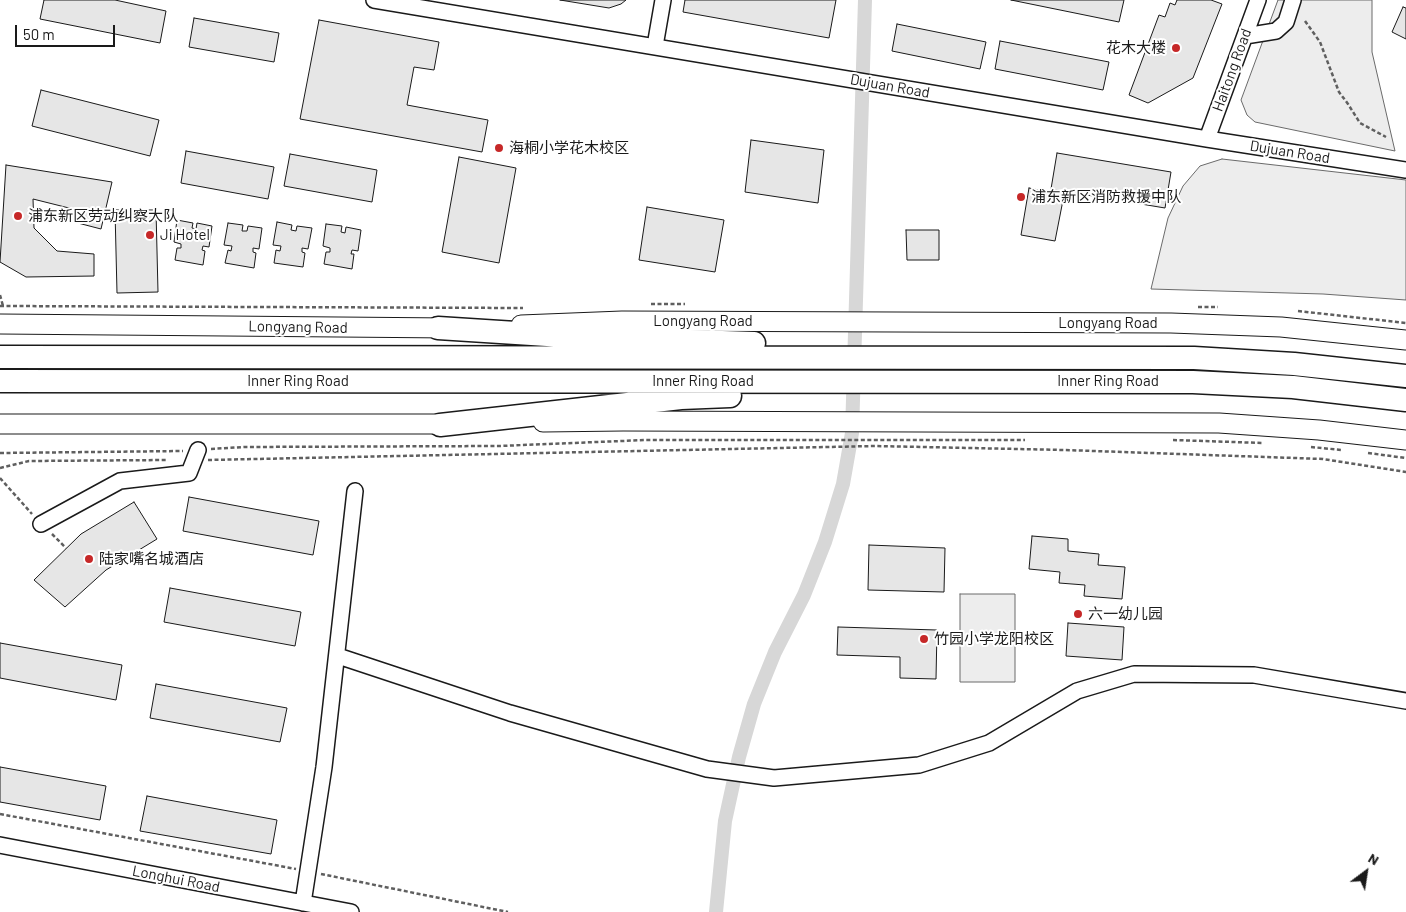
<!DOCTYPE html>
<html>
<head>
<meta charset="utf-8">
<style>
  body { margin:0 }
  #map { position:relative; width:1406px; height:912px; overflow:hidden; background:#fff; font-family:Barlow,sans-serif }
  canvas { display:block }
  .north { position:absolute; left:1341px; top:847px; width:50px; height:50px; -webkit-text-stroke:4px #fff; paint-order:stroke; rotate:31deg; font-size:14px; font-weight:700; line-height:20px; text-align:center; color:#1a1a1a }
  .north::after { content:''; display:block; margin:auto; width:18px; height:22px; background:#1a1a1a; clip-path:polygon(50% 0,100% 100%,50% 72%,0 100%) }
  .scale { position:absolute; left:15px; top:25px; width:100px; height:22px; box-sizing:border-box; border:2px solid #1a1a1a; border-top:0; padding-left:6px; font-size:15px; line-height:18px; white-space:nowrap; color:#1a1a1a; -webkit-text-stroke:4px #fff; paint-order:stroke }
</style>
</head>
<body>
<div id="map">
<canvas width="1406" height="912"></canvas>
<div class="north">N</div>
<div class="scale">50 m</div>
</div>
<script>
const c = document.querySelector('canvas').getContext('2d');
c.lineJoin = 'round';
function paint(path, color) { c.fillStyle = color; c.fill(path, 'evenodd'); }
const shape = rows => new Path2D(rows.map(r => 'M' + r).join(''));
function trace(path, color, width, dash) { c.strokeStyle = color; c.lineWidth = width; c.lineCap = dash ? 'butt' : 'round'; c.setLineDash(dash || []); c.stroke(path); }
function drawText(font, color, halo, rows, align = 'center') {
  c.font = font + ' Barlow,"Noto Sans SC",sans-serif'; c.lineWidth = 4; c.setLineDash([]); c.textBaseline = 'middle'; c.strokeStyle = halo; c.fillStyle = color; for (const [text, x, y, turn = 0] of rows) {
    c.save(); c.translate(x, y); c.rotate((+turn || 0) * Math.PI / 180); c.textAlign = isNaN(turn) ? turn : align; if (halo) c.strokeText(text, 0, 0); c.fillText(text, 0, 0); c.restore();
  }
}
const green = shape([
  [1278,0,1372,0,1372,52,1395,151,1255,122,1247,115,1241,100,1278,0],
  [1222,159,1406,180,1406,300,1323,294,1151,289,1168,218,1183,186,1200,166,1222,159],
  [960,594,1015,594,1015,682,960,682,960,594]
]);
const canal = shape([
  [716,912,725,821,739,757,754,704,775,652,804,595,825,542,843,484,852,433,865,0]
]);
const building = shape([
  [44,0,115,0,166,11,160,43,40,19,44,0],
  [560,0,626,0,621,4,609,8,560,0],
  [685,0,836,0,829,38,683,12,685,0],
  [1011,0,1124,0,1119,22,1011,0],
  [1177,0,1211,0,1222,4,1193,78,1148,103,1129,95,1159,15,1165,17,1170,3,1175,5,1177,0],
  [1403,7,1406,8,1406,39,1392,32,1403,7],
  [194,18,279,33,274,62,189,47,194,18],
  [319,20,439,42,434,70,414,67,407,105,488,120,482,152,300,119,319,20],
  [897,24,986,42,980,69,892,51,897,24],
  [1000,41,1109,62,1103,90,995,69,1000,41],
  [41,90,159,120,150,156,32,126,41,90],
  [751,140,824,150,818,203,745,192,751,140],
  [186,151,274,167,268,199,181,183,186,151],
  [1057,153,1171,172,1165,208,1051,189,1057,153],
  [290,154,377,170,372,202,284,186,290,154],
  [459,157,516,168,499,263,442,252,459,157],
  [6,165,112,182,101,229,74,222,77,210,33,199,34,228,57,251,94,254,94,276,26,277,0,262,6,165],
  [1029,188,1064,195,1055,241,1021,235,1029,188],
  [647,207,724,220,715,272,639,260,647,207],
  [115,210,156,210,158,292,117,293,115,210],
  [177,220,193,223,192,228,196,229,197,223,212,226,209,247,203,246,202,250,205,251,203,265,175,260,177,248,181,248,181,244,174,242,177,220],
  [277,222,292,225,291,230,296,231,297,226,312,228,308,249,302,248,302,252,305,253,303,267,274,263,276,250,280,251,281,246,273,245,277,222],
  [228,223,243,225,242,231,247,231,248,226,262,228,259,249,253,248,253,252,256,253,254,268,225,263,228,250,231,251,232,246,224,245,228,223],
  [326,224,342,226,341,232,345,233,346,227,361,230,358,251,352,250,351,254,354,254,352,269,324,264,326,252,330,252,330,248,323,246,326,224],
  [906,230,939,230,939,260,907,260,906,230],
  [189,497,319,521,313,555,183,531,189,497],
  [134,502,157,539,106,570,65,607,34,580,81,534,134,502],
  [1032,536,1068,539,1068,551,1099,554,1098,565,1125,567,1122,599,1084,596,1085,585,1059,583,1060,572,1029,569,1032,536],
  [869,545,945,548,944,592,868,590,869,545],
  [170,588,301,612,295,646,164,622,170,588],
  [1068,623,1124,627,1122,660,1066,656,1068,623],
  [838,627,937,630,936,679,900,678,900,657,837,655,838,627],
  [0,643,122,665,116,700,0,678,0,643],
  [156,684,287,708,280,742,150,718,156,684],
  [0,767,106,786,100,820,0,802,0,767],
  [147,796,277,820,271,854,140,831,147,796]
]);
const path = shape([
  [1305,21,1320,42,1339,92,1348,104,1360,123,1386,137],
  [0,295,3,306],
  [651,304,685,304],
  [0,306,523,308],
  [1198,307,1218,307],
  [1298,311,1406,323],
  [1173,440,1263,443],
  [1311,447,1342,450],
  [211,449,244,447,499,446,646,440,1025,440],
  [0,453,183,451],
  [1368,453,1406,458],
  [208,460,875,446,1065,450,1323,459,1406,472],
  [0,468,29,461,168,460],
  [0,478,32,514],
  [52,534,66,548],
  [0,814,296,869],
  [321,874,508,912]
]);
const minor = shape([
  [374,0,1207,139,1406,170],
  [1245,36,1276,31,1286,22,1293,0],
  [655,46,663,0],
  [1207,139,1258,0],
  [41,524,120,481,189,473,198,450],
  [338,656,510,713,707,769,774,778,919,765,989,743,1077,691,1134,674,1254,675,1406,701],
  [0,845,351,912],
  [303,903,324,767,355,491]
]);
const major = shape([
  [0,324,451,328],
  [521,325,622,321,1171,323,1281,327,1406,340],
  [543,422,623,421,1219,423,1319,430,1406,440],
  [0,424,453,424]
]);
const highway = shape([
  [438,328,594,338,754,343],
  [0,357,1194,358,1294,364,1406,376],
  [0,381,1193,382,1293,387,1406,400],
  [440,425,681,398,730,396]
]);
const markers = [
  [1176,48,5,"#c62828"],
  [499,148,5,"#c62828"],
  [1021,197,5,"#c62828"],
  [18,216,5,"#c62828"],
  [150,235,5,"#c62828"],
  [89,559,5,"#c62828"],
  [1078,614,5,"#c62828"],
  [924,639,5,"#c62828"]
];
const poiNames = [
  ["花木大楼",1166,48,"right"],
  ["海桐小学花木校区",509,148],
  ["浦东新区消防救援中队",1031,197],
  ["浦东新区劳动纠察大队",28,216],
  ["Ji Hotel",160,235],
  ["陆家嘴名城酒店",99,559],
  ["六一幼儿园",1088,614],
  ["竹园小学龙阳校区",934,639]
];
const streetNames = [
  ["Haitong Road",1232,70,-70],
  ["Dujuan Road",890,86,10],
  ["Dujuan Road",1290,152,9],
  ["Longyang Road",703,321],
  ["Longyang Road",1108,323],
  ["Longyang Road",298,327,1],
  ["Inner Ring Road",298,381],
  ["Inner Ring Road",703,381],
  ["Inner Ring Road",1108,381],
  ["Longhui Road",176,879,11]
];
paint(green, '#ededed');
trace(green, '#6a6a6a', 1);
trace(canal, '#d7d7d7', 14);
paint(building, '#e6e6e6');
trace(building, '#1a1a1a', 1);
trace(minor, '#1a1a1a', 18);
trace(major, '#1a1a1a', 21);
trace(highway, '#1a1a1a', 25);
trace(path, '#5f5f5f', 2.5, [4, 2.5]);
trace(minor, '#fff', 15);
trace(major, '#fff', 19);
trace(highway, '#fff', 22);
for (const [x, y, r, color] of markers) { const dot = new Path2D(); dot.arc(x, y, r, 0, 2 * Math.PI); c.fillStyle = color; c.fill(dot); trace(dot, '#fff', 2); }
drawText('15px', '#1a1a1a', '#fff', poiNames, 'left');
drawText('15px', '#1a1a1a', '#fff', streetNames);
</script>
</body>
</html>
